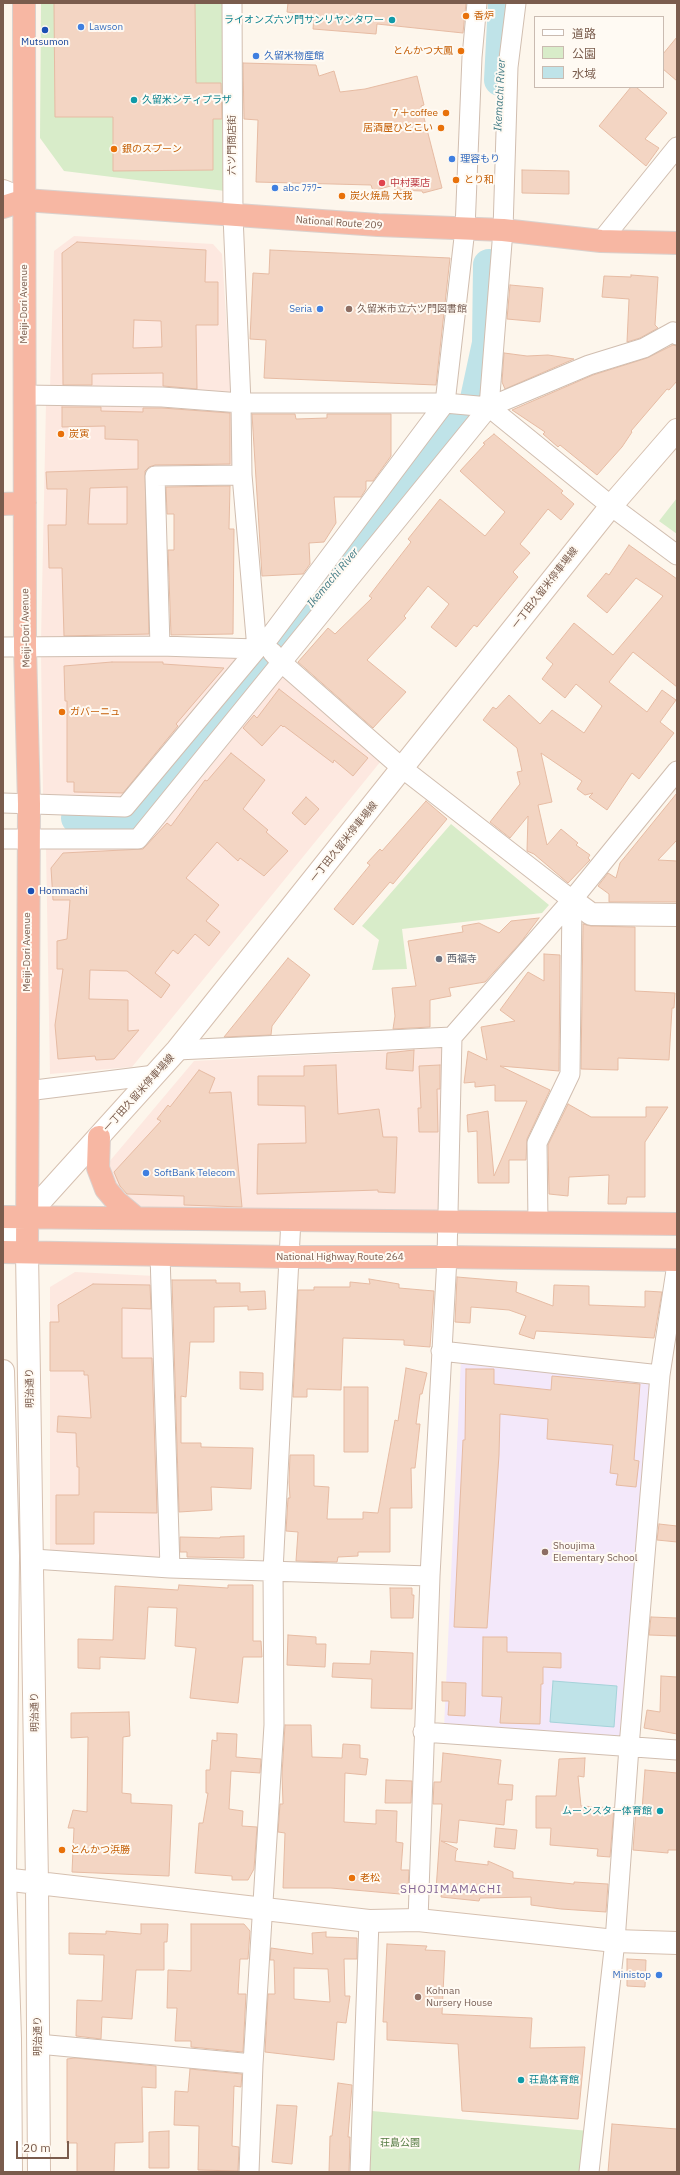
<!DOCTYPE html>
<html>
<head>
<meta charset="utf-8">
<style>
  body { margin:0 }
  #map { position:relative; width:680px; height:2175px; overflow:hidden; background:#fdf6ec; font-family:"IBM Plex Sans","Noto Sans JP",sans-serif }
  canvas { display:block }
  .frame { position:absolute; inset:0; border:4px solid #7a5c4d; pointer-events:none }
  .legend { position:absolute; left:534px; top:16px; width:130px; height:72px; box-sizing:border-box; background:#fffaf3; border:1px solid #cabbb1; margin:0; padding:5px 7px; list-style:none; font-size:12px; color:#7a5c4d }
  .legend li { display:flex; align-items:center; gap:8px; height:20px }
  .legend b { width:20px; border:1px solid #cabbb1 }
  .scale { position:absolute; left:16px; top:2141px; width:53px; height:18px; box-sizing:border-box; border:2px solid #7a5c4d; border-top:0; padding-left:5px; font-size:12px; line-height:14px; white-space:nowrap; color:#7a5c4d; -webkit-text-stroke:3px #fffaf3; paint-order:stroke }
</style>
</head>
<body>
<div id="map">
<canvas width="680" height="2175"></canvas>
<div class="frame"></div>
<ul class="legend">
<li><b style="height:5px;background:#fff"></b>道路</li>
<li><b style="height:11px;background:#d8ecc9"></b>公園</li>
<li><b style="height:11px;background:#bfe3e8"></b>水域</li>
</ul>
<div class="scale">20 m</div>
</div>
<script>
const c = document.querySelector('canvas').getContext('2d');
c.lineJoin = 'round';
function paint(path, color) { c.fillStyle = color; c.fill(path, 'evenodd'); }
const shape = rows => new Path2D(rows.map(r => 'M' + r).join(''));
function trace(path, color, width, dash) { c.strokeStyle = color; c.lineWidth = width; c.lineCap = dash ? 'butt' : 'round'; c.setLineDash(dash || []); c.stroke(path); }
function drawText(font, color, halo, rows, align = 'center') {
  c.font = font + ' "IBM Plex Sans","Noto Sans JP",sans-serif'; c.lineWidth = 4; c.setLineDash([]); c.textBaseline = 'middle'; c.strokeStyle = halo; c.fillStyle = color; for (const [text, x, y, turn = 0] of rows) {
    c.save(); c.translate(x, y); c.rotate((+turn || 0) * Math.PI / 180); c.textAlign = isNaN(turn) ? turn : align; if (halo) c.strokeText(text, 0, 0); c.fillText(text, 0, 0); c.restore();
  }
}
const commercial = shape([
  [74,236,213,244,222,254,231,393,50,389,54,251],
  [141,402,237,411,236,470,150,473,154,642,41,640,46,403],
  [41,654,241,654,122,798,43,796],
  [282,676,381,761,132,1067,50,1074,46,848,143,844],
  [444,1048,441,1211,134,1209,112,1181,109,1162,194,1061],
  [75,1272,155,1276,161,1558,50,1551,50,1287]
]);
const education = shape([
  [461,1359,654,1382,621,1737,482,1726,444,1728]
]);
const green = shape([
  [41,3,223,3,225,191,64,171,40,138],
  [677,498,677,534,659,521],
  [451,824,549,905,542,913,402,929,407,969,372,970,379,940,362,926],
  [372,2111,589,2131,584,2172,370,2172]
]);
const water = shape([
  [553,1681,617,1686,614,1727,550,1722,553,1681]
]);
const river = shape([
  [500,80,504,3],
  [77,818,127,817,296,623,474,408,488,343,489,265]
]);
const building = shape([
  [54,3,195,3,196,83,221,83,222,119,213,119,213,170,113,171,113,117,55,117,54,3],
  [288,3,466,3,463,33,377,24,376,34,313,29,314,16,287,12,288,3],
  [677,37,677,81,663,69,663,54,677,37],
  [243,63,316,65,319,76,334,71,340,92,365,89,417,76,424,105,421,106,442,188,423,193,422,191,395,190,394,185,373,191,371,185,256,182,258,120,244,119,243,63],
  [631,87,636,87,667,113,645,139,659,148,646,166,599,126,631,87],
  [522,170,569,171,569,194,522,193,522,170],
  [77,242,206,250,205,282,218,282,218,325,196,325,197,389,163,386,163,373,92,374,92,385,63,385,62,253,77,242],
  [134,320,161,321,162,347,133,348,134,320],
  [270,250,450,258,436,385,264,378,266,340,250,339,253,273,269,274,270,250],
  [631,275,658,277,655,325,658,328,640,338,627,342,629,299,602,297,604,276,631,277,631,275],
  [510,285,543,288,540,322,507,319,510,285],
  [673,345,677,346,677,381,669,390,667,389,631,431,632,432,622,447,597,475,560,445,558,447,543,434,545,432,512,410,593,375,647,358,673,345],
  [504,353,527,356,548,355,574,359,505,389,502,382,504,353],
  [62,407,101,407,101,411,143,412,143,408,162,408,230,413,230,464,155,465,149,467,145,471,149,634,64,636,62,568,49,568,48,525,66,525,67,489,47,489,46,472,138,469,138,440,105,439,105,426,62,427,62,407],
  [127,487,127,524,88,524,90,488,127,487],
  [252,414,295,414,296,419,327,418,327,414,391,414,391,456,373,481,366,481,366,489,361,497,334,497,336,523,324,542,309,543,310,564,303,574,262,576,252,414],
  [494,434,563,491,561,493,574,504,561,520,548,509,520,544,530,553,513,572,518,577,477,627,474,625,456,647,431,627,449,604,428,586,404,616,406,618,367,660,406,692,373,728,298,662,328,628,335,634,372,598,369,596,411,542,408,539,440,499,485,536,505,512,460,471,485,444,483,443,494,434],
  [230,486,229,529,234,529,233,634,171,635,168,550,174,550,174,514,167,514,166,487,230,486],
  [629,545,677,579,677,687,633,652,609,682,647,712,662,690,676,700,660,722,674,733,639,779,632,773,607,810,589,797,593,793,585,795,577,789,582,781,541,753,552,802,538,805,547,845,561,829,578,843,576,845,590,855,588,858,590,860,568,883,534,854,527,851,528,816,510,838,490,822,520,784,517,772,522,771,517,748,483,720,493,707,496,709,509,695,540,724,552,710,584,733,602,706,576,684,565,698,542,679,553,664,546,658,574,623,613,655,663,596,636,578,607,613,587,596,606,573,609,575,629,545],
  [112,662,163,662,163,664,224,668,176,724,178,726,123,793,74,792,74,782,67,782,67,701,65,701,64,666,112,662],
  [279,689,368,758,353,776,334,760,333,763,284,726,283,727,281,725,262,746,243,728,254,715,257,718,279,689],
  [231,753,265,780,243,809,268,830,266,832,288,851,264,876,240,858,238,861,217,842,186,878,219,905,206,921,220,932,209,946,195,934,178,954,173,950,155,973,170,985,161,998,127,971,90,970,89,999,128,1000,128,1031,139,1030,114,1059,96,1060,95,1056,58,1059,55,1025,63,969,57,969,57,941,67,939,70,900,53,900,51,868,63,853,143,849,167,823,171,826,205,780,207,781,231,753],
  [677,793,677,840,658,860,677,861,677,902,609,902,609,894,598,886,608,873,616,878,620,863,677,793],
  [306,797,319,809,305,825,292,813,306,797],
  [426,801,447,819,393,884,390,882,353,925,334,909,370,865,367,863,380,849,382,851,426,801],
  [539,918,521,942,485,982,449,988,451,996,430,1000,430,1027,393,1029,395,1016,392,988,416,986,408,941,463,932,462,926,479,923,499,933,511,921,539,918],
  [583,924,591,926,635,927,635,991,675,993,674,1008,672,1008,669,1060,618,1058,618,1070,581,1069,583,924],
  [544,954,560,955,559,1071,500,1066,550,1090,527,1139,526,1160,509,1160,509,1183,478,1183,477,1131,468,1132,467,1115,488,1111,494,1176,527,1101,495,1101,495,1085,475,1087,475,1082,464,1083,468,1051,487,1060,481,1027,515,1021,500,1010,528,972,544,981,544,954],
  [288,958,310,975,272,1026,271,1035,224,1037,288,958],
  [414,1050,413,1071,386,1069,387,1053,414,1050],
  [336,1065,338,1114,379,1109,383,1137,397,1137,395,1193,378,1192,378,1190,257,1194,258,1144,306,1143,305,1106,258,1105,258,1076,304,1076,304,1066,336,1065],
  [440,1065,440,1089,437,1089,438,1132,419,1132,418,1108,421,1108,419,1066,440,1065],
  [199,1070,215,1078,209,1093,231,1092,242,1207,184,1205,184,1196,127,1194,120,1186,114,1172,161,1121,157,1119,168,1105,170,1107,199,1070],
  [568,1104,591,1117,646,1117,646,1107,668,1107,645,1142,645,1197,627,1197,626,1204,608,1204,609,1175,569,1177,568,1196,549,1194,548,1145,568,1104],
  [457,1277,517,1282,516,1292,553,1306,554,1285,589,1286,589,1305,645,1307,645,1291,662,1292,654,1338,536,1331,534,1339,519,1334,526,1316,509,1310,471,1307,470,1323,455,1322,457,1277],
  [369,1279,399,1284,399,1288,434,1291,430,1347,404,1345,404,1340,343,1338,341,1390,307,1389,307,1397,293,1397,298,1290,314,1290,314,1287,350,1287,350,1282,370,1284,369,1279],
  [172,1280,216,1280,216,1283,240,1283,240,1292,265,1291,266,1309,248,1310,248,1306,214,1307,214,1342,190,1342,186,1397,181,1396,181,1443,201,1443,201,1447,253,1448,251,1489,211,1487,212,1510,179,1512,172,1280],
  [93,1284,150,1285,151,1309,122,1308,122,1358,152,1358,157,1513,94,1512,94,1544,56,1544,56,1495,79,1495,79,1467,77,1467,76,1433,57,1432,58,1416,91,1418,88,1375,84,1375,84,1371,50,1371,50,1322,59,1322,58,1305,93,1284],
  [406,1368,427,1373,422,1394,420,1394,416,1424,420,1424,415,1468,411,1468,412,1508,390,1508,390,1552,358,1552,358,1556,338,1557,337,1562,296,1561,298,1532,286,1531,288,1498,290,1498,289,1482,290,1455,314,1455,314,1486,329,1487,327,1519,363,1519,363,1512,378,1513,395,1420,398,1421,406,1368],
  [466,1369,494,1369,494,1384,551,1390,552,1376,640,1384,634,1460,639,1461,636,1487,616,1485,618,1474,610,1473,613,1445,547,1439,548,1419,500,1414,499,1455,487,1628,454,1627,463,1440,465,1440,466,1369],
  [240,1372,263,1373,263,1390,240,1389,240,1372],
  [344,1387,368,1387,368,1452,344,1452,344,1387],
  [659,1524,677,1526,677,1542,657,1540,659,1524],
  [244,1536,244,1558,187,1557,187,1552,180,1552,180,1537,220,1538,220,1537,244,1536],
  [179,1585,228,1588,228,1585,253,1585,253,1641,261,1641,262,1657,243,1657,238,1703,190,1698,196,1648,175,1646,177,1608,148,1607,145,1659,100,1657,100,1669,78,1668,78,1639,113,1640,115,1586,178,1590,179,1585],
  [390,1588,412,1588,412,1595,414,1595,413,1618,391,1618,390,1588],
  [651,1617,677,1618,677,1636,649,1635,651,1617],
  [288,1635,316,1637,316,1644,326,1644,325,1667,287,1665,288,1635],
  [483,1637,507,1637,507,1652,561,1653,561,1668,543,1667,543,1684,541,1684,540,1724,500,1723,502,1697,482,1696,483,1637],
  [371,1651,413,1653,412,1709,371,1708,372,1679,332,1677,333,1663,370,1664,371,1651],
  [661,1676,677,1677,677,1734,644,1728,647,1710,660,1712,661,1676],
  [442,1682,466,1683,465,1716,448,1715,449,1701,442,1701,442,1682],
  [129,1712,130,1736,123,1737,122,1793,131,1794,131,1803,172,1805,169,1876,72,1872,74,1828,68,1828,73,1810,87,1812,88,1737,71,1738,71,1713,129,1712],
  [285,1725,311,1725,312,1757,342,1758,343,1744,360,1745,360,1758,368,1759,366,1775,345,1773,344,1822,376,1824,376,1810,397,1811,396,1842,403,1843,401,1870,409,1870,408,1888,400,1894,331,1888,283,1888,285,1833,278,1832,280,1804,283,1804,282,1774,285,1725],
  [217,1733,237,1734,236,1757,261,1759,260,1773,231,1771,229,1809,243,1811,242,1826,257,1827,254,1869,248,1880,232,1880,232,1876,195,1873,199,1823,203,1823,208,1793,206,1793,206,1770,210,1770,212,1740,217,1741,217,1733],
  [443,1753,501,1760,498,1784,513,1785,512,1800,506,1800,504,1825,459,1820,457,1843,441,1841,458,1849,456,1851,455,1861,488,1865,488,1861,513,1872,513,1878,574,1884,574,1882,608,1884,606,1912,561,1909,531,1905,531,1897,480,1898,479,1901,441,1897,442,1891,436,1890,442,1804,433,1804,434,1782,441,1782,443,1753],
  [585,1758,584,1777,578,1776,581,1806,614,1808,610,1857,597,1856,598,1849,550,1845,551,1828,536,1828,536,1796,556,1796,559,1759,585,1758],
  [645,1770,677,1773,677,1850,668,1850,668,1853,633,1850,636,1809,642,1810,645,1770],
  [386,1780,412,1781,411,1803,385,1803,386,1780],
  [496,1828,517,1830,515,1849,494,1847,496,1828],
  [141,1924,168,1924,167,1942,164,1942,164,1970,136,1970,132,2019,102,2017,101,2039,76,2036,77,2000,102,2001,104,1955,69,1954,69,1933,106,1934,106,1931,141,1934,141,1924],
  [191,1924,244,1924,250,1931,248,1959,240,1959,238,1994,246,1994,243,2052,191,2047,191,2041,175,2041,177,2008,167,2008,168,1970,191,1971,191,1924],
  [326,1932,326,1937,357,1938,357,1959,344,1959,345,1996,350,1996,346,2023,337,2022,334,2060,265,2052,268,1994,275,1994,274,1960,270,1960,271,1948,313,1954,312,1933,326,1932],
  [294,1968,328,1969,330,2002,294,1999,294,1968],
  [387,1944,427,1946,425,1950,445,1951,442,2014,532,2018,530,2048,585,2047,578,2119,462,2111,458,2044,387,2040,387,2022,383,2022,387,1944],
  [627,1959,646,1960,645,1987,627,1986,627,1959],
  [75,2058,156,2066,156,2088,142,2087,143,2142,115,2143,114,2172,77,2172,77,2143,67,2143,67,2059,75,2058],
  [190,2069,242,2074,241,2087,234,2086,232,2146,239,2147,238,2171,198,2170,199,2126,174,2125,175,2091,188,2092,190,2069],
  [338,2083,352,2085,348,2137,350,2137,349,2172,329,2172,330,2136,332,2136,338,2083],
  [277,2105,297,2106,292,2164,272,2162,277,2105],
  [612,2124,677,2129,677,2172,608,2172,612,2124],
  [169,2131,169,2168,149,2168,149,2132,169,2131]
]);
const street = shape([
  [232,3,233,216,241,403,242,475,257,649],
  [601,241,677,147],
  [24,395,162,397,241,403,445,403,489,407,611,506,677,555],
  [489,407,503,230,508,67,516,3],
  [160,646,155,476,242,475],
  [3,647,160,646,257,649],
  [272,652,281,662,402,768,572,900],
  [3,803,125,807,257,649,265,643,445,403,465,229,472,57,477,3],
  [3,839,138,839,489,407,589,365,644,348,673,332,677,335],
  [177,1050,452,1037],
  [27,1091,155,1075],
  [538,1222,537,1143,570,1074,572,900],
  [160,1255,170,1568],
  [441,1351,660,1375],
  [33,1559,170,1568,430,1576],
  [423,1732,677,1750],
  [418,1920,430,1576,447,1257,452,1037,572,900,677,771],
  [38,2044,253,2064],
  [249,2172,253,2064,274,1725,273,1571,291,1219],
  [360,2172,369,1921],
  [589,2172,615,1941,629,1747,660,1375,677,1264]
]);
const secondary = shape([
  [3,191,25,200],
  [572,900,591,914,677,915],
  [3,1248,27,1216,177,1050,611,506,677,430],
  [27,1252,37,1883,39,2172],
  [3,1371,8,1556,5,1879,10,2039,11,2172],
  [3,1879,369,1921,418,1920,615,1941,677,1943]
]);
const highway = shape([
  [24,3,25,647,29,804,27,1252],
  [3,207,25,200,378,225,503,230,601,241,677,243],
  [3,504,25,503],
  [99,1137,98,1168,106,1189,117,1202,135,1217],
  [3,1217,677,1224],
  [3,1252,289,1257,447,1257,677,1260]
]);
const markers = [
  [466,16,4,"#e8710a"],
  [392,20,4,"#0f9aa8"],
  [81,27,4,"#3f7fe0"],
  [45,30,4,"#1a4fb4"],
  [461,51,4,"#e8710a"],
  [256,56,4,"#3f7fe0"],
  [134,100,4,"#0f9aa8"],
  [446,113,4,"#e8710a"],
  [441,128,4,"#e8710a"],
  [114,149,4,"#e8710a"],
  [452,159,4,"#3f7fe0"],
  [456,180,4,"#e8710a"],
  [382,183,4,"#e0444e"],
  [275,188,4,"#3f7fe0"],
  [342,196,4,"#e8710a"],
  [320,309,4,"#3f7fe0"],
  [349,309,4,"#8d6e63"],
  [61,434,4,"#e8710a"],
  [62,712,4,"#e8710a"],
  [31,891,4,"#1a4fb4"],
  [439,959,4,"#6b7280"],
  [146,1173,4,"#3f7fe0"],
  [545,1552,4,"#8d6e63"],
  [660,1811,4,"#0f9aa8"],
  [62,1850,4,"#e8710a"],
  [352,1878,4,"#e8710a"],
  [659,1975,4,"#3f7fe0"],
  [418,1997,4,"#8d6e63"],
  [521,2080,4,"#0f9aa8"]
];
const foodNames = [
  ["香炉",474,16],
  ["とんかつ大鳳",453,51,"right"],
  ["７＋coffee",438,113,"right"],
  ["居酒屋ひとこい",433,128,"right"],
  ["銀のスプーン",122,149],
  ["とり和",464,180],
  ["炭火焼鳥 大我",350,196],
  ["炭寅",69,434],
  ["ガバーニュ",70,712],
  ["とんかつ浜勝",70,1850],
  ["老松",360,1878]
];
const cultureNames = [
  ["ライオンズ六ツ門サンリヤンタワー",384,20],
  ["久留米シティプラザ",142,100,"left"],
  ["ムーンスター体育館",652,1811],
  ["荘島体育館",529,2080,"left"]
];
const shopNames = [
  ["Lawson",89,27],
  ["久留米物産館",264,56],
  ["理容もり",460,159],
  ["abc ﾌﾗﾜｰ",283,188],
  ["Seria",312,309,"right"],
  ["SoftBank Telecom",154,1173],
  ["Ministop",651,1975,"right"]
];
const transitNames = [
  ["Mutsumon",45,42],
  ["Hommachi",39,891,"left"]
];
const streetNames = [
  ["六ツ門商店街",232,145,-90],
  ["National Route 209",339,223,4],
  ["Meiji-Dori Avenue",24,304,-90],
  ["一丁田久留米停車場線",545,588,-52],
  ["Meiji-Dori Avenue",26,628,-91],
  ["一丁田久留米停車場線",344,842,-51],
  ["Meiji-Dori Avenue",27,952,-90],
  ["一丁田久留米停車場線",139,1093,-48],
  ["National Highway Route 264",340,1257],
  ["明治通り",30,1388,-91],
  ["明治通り",35,1712,-91],
  ["明治通り",38,2036,-90]
];
const healthNames = [
  ["中村薬店",390,183]
];
const educationNames = [
  ["久留米市立六ツ門図書館",357,309],
  ["Shoujima",553,1546],
  ["Elementary School",553,1558],
  ["Kohnan",426,1991],
  ["Nursery House",426,2003]
];
const worshipNames = [
  ["西福寺",447,959]
];
const parkNames = [
  ["荘島公園",400,2143]
];
const waterNames = [
  ["Ikemachi River",500,95,-87],
  ["Ikemachi River",333,578,-50]
];
const quarterNames = [
  ["SHOJIMAMACHI",451,1890]
];
paint(commercial, '#fde8e0');
paint(education, '#f3e8fa');
paint(green, '#d8ecc9');
paint(water, '#bfe3e8');
trace(water, '#a5d3da', 1);
trace(river, '#bfe3e8', 32);
paint(building, '#f3d5c3');
trace(building, '#e6bba3', 1);
trace(street, '#d1beb0', 21);
trace(secondary, '#d6c0b0', 24);
trace(highway, '#dad1cd', 24);
trace(street, '#fff', 19);
trace(secondary, '#fff', 22);
trace(highway, '#f7b7a3', 22);
for (const [x, y, r, color] of markers) { const dot = new Path2D(); dot.arc(x, y, r, 0, 2 * Math.PI); c.fillStyle = color; c.fill(dot); trace(dot, '#fffaf3', 1.5); }
drawText('10px', '#c56008', '#fffaf3', foodNames, 'left');
drawText('10px', '#0d838f', '#fffaf3', cultureNames, 'right');
drawText('10px', '#366cbe', '#fffaf3', shopNames, 'left');
drawText('10px', '#164399', '#fffaf3', transitNames);
drawText('10px', '#7a5c4d', '#fffaf3', streetNames);
drawText('10px', '#be3a42', '#fffaf3', healthNames, 'left');
drawText('10px', '#785e54', '#fffaf3', educationNames, 'left');
drawText('10px', '#5b616d', '#fffaf3', worshipNames, 'left');
drawText('10px', '#537a41', '#fffaf3', parkNames);
drawText('italic 11px', '#437c86', '#fffaf3', waterNames);
c.letterSpacing = '1px';
drawText('12px', '#846695', '#fffaf3', quarterNames);
c.letterSpacing = '0px';
</script>
</body>
</html>
